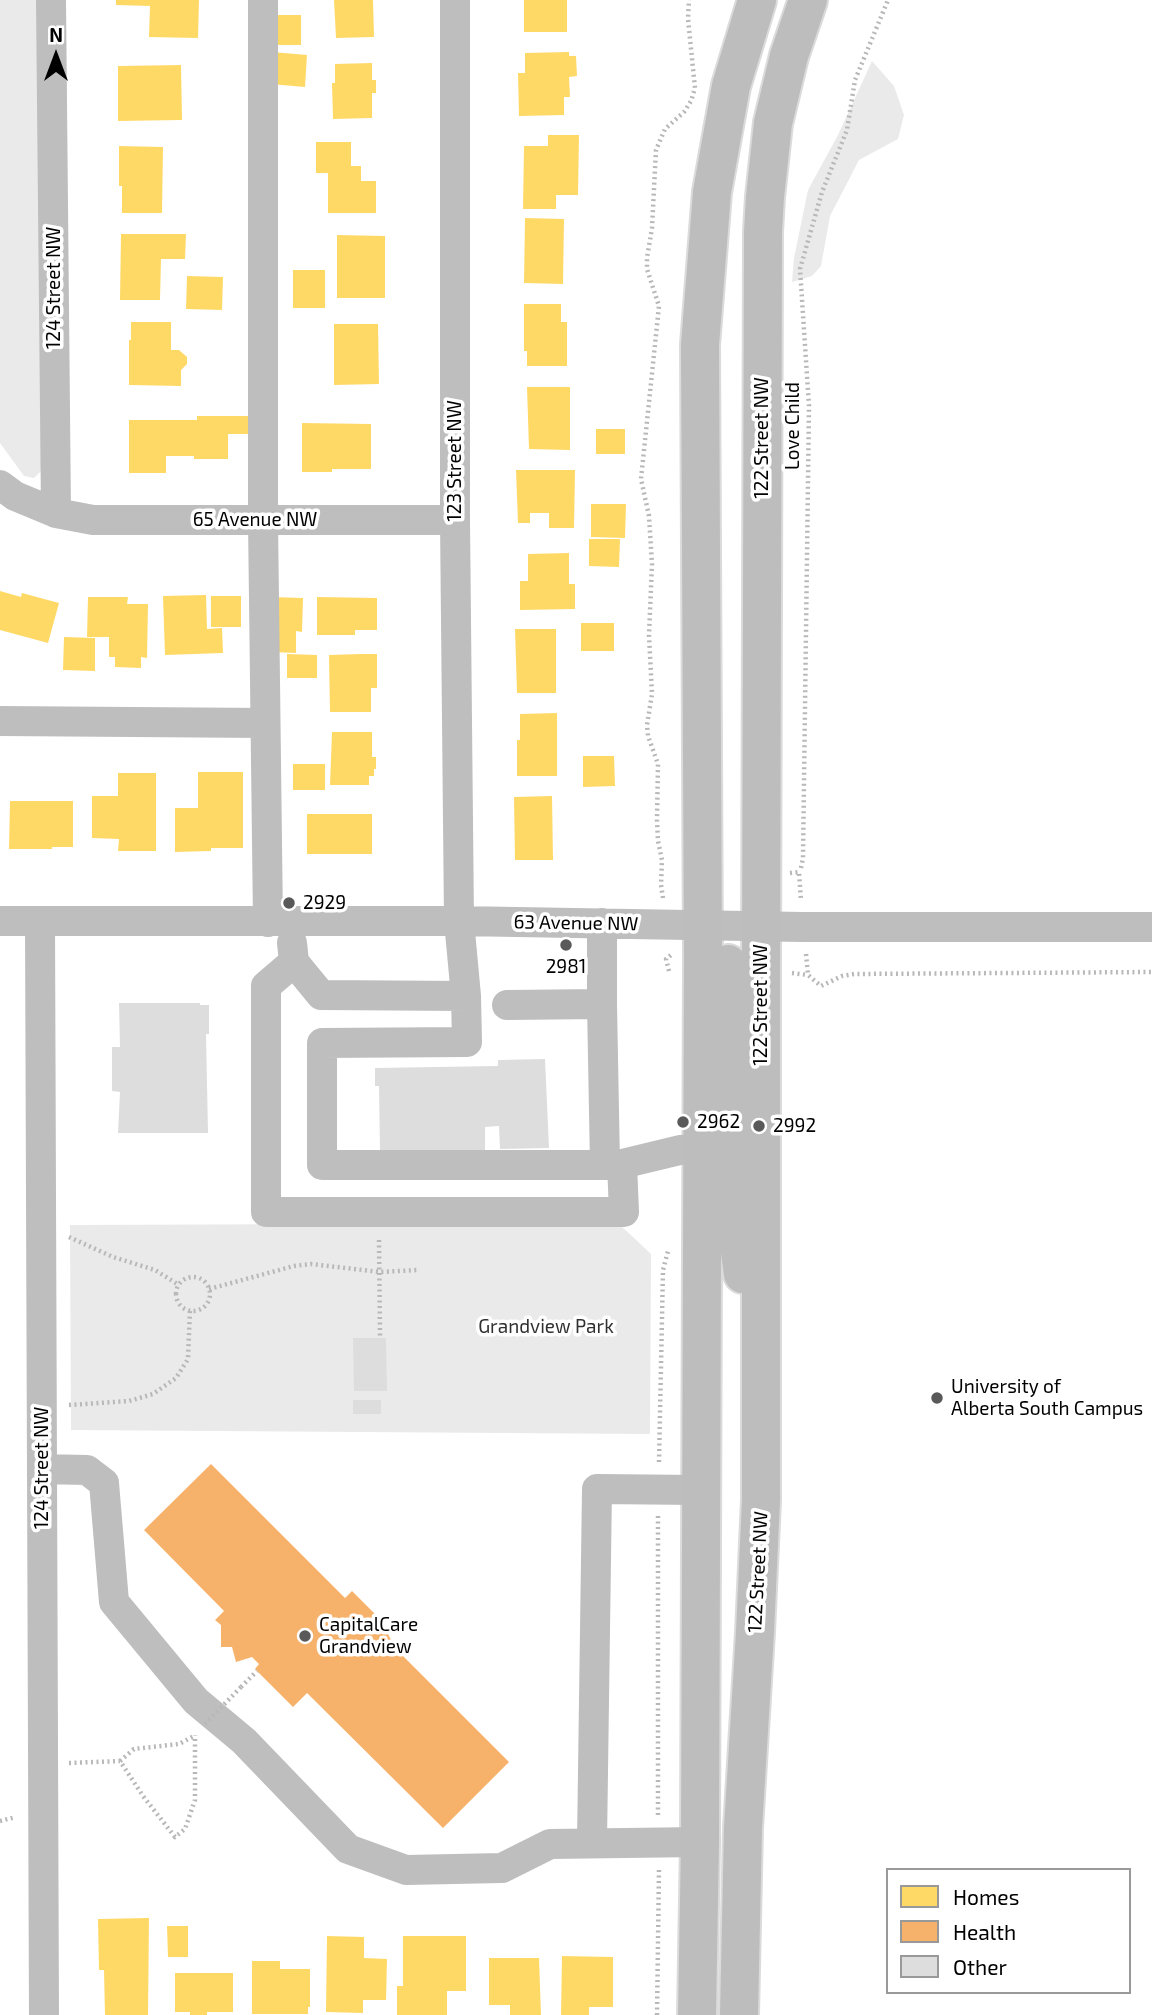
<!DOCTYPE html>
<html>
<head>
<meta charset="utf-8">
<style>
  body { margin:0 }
  #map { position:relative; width:1152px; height:2015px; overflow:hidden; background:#fff; font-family:"Exo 2",sans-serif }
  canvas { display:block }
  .legend { position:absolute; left:886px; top:1868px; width:245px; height:126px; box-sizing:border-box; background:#fff; border:2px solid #999; margin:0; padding:9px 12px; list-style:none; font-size:21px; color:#000 }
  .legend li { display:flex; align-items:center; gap:14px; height:35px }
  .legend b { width:35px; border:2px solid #999 }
  .north { position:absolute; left:21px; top:21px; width:70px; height:70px; -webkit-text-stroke:5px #fff; paint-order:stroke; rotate:0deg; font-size:19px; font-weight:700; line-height:28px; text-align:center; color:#000 }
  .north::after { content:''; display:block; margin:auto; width:24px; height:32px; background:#000; clip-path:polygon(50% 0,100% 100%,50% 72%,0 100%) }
</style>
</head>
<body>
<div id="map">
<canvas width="1152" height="2015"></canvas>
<ul class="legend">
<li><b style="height:19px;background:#ffd966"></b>Homes</li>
<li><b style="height:19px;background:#f6b26b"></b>Health</li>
<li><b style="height:19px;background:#ddd"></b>Other</li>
</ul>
<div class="north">N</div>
</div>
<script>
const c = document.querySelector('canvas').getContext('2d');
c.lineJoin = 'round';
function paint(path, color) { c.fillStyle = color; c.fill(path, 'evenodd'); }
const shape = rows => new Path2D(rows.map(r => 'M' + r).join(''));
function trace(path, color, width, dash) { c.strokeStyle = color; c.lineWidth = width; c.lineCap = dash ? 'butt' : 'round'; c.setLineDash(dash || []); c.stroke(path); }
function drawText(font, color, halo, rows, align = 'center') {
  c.font = font + ' "Exo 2",sans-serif'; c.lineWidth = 7; c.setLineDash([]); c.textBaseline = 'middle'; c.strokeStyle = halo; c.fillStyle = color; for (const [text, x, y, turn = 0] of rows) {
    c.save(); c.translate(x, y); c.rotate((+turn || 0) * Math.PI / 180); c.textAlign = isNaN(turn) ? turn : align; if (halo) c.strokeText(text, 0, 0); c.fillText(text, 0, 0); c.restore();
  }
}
const green = shape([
  [0,0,39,0,41,471,34,478,24,476,0,443],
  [872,61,894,86,904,115,898,139,859,160,830,216,821,266,812,276,792,282,794,258,808,190,838,135],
  [618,1223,651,1254,650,1434,71,1430,70,1225]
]);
const homes = shape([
  [116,0,199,0,198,38,149,37,150,6,116,5],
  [334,0,373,0,374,37,336,38],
  [524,0,567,0,567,32,524,32],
  [273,15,301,15,301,45,273,45],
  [272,52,307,55,305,87,270,84],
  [569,52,569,56,576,56,577,76,569,77,570,97,564,97,564,115,519,116,518,73,525,73,525,53],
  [372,63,372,80,376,80,376,93,372,93,372,118,333,119,332,83,335,83,335,64],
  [181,65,182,120,118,121,118,66],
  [548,135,579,135,578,195,556,195,556,209,523,209,524,146,548,146],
  [316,142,351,142,351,166,361,166,361,181,376,181,376,213,328,213,328,173,316,173],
  [119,146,163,147,162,213,122,213,122,186,119,186],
  [525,218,564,219,563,284,524,283],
  [121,234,186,234,185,259,161,259,160,300,120,300],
  [337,235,385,236,385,298,337,298],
  [293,270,325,270,325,308,293,308],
  [187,276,223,277,222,310,186,309],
  [524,304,561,304,561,322,567,322,567,366,527,366,527,351,524,351],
  [131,322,171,322,171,350,179,350,187,357,187,364,181,370,181,386,129,385,129,340,131,340],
  [334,324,378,324,379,384,334,385],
  [527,387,570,387,570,450,529,449],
  [197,416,249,416,248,434,228,434,228,459,194,459,194,456,166,456,166,473,129,473,129,420,197,420],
  [302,423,371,424,371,469,332,469,332,472,302,472],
  [596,429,625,429,625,454,596,454],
  [516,470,575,470,574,528,549,528,549,513,530,513,530,523,518,523],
  [591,504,626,504,625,538,591,537],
  [589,539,620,539,619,567,589,566],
  [569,553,569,584,575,584,575,609,520,610,520,581,528,581,528,554],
  [0,591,21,597,22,593,59,603,48,643,0,630],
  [206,595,207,629,222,628,223,653,165,655,163,596],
  [211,596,241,596,241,627,211,627],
  [88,597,128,597,127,604,148,604,147,658,141,657,141,668,115,667,115,657,109,657,109,637,87,637],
  [272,597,303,598,302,632,296,631,296,653,271,652],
  [317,597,377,598,377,630,355,630,355,635,317,635],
  [581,623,614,623,614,651,581,651],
  [515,629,556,629,556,693,517,693],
  [64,637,95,638,95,671,63,670],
  [287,654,317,655,317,678,287,678],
  [361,654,377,654,377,688,371,688,371,712,330,712,329,655],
  [557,713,557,776,517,776,517,740,520,740,520,714],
  [332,732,372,732,372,757,376,757,376,769,374,769,374,776,369,776,369,785,330,785],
  [583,756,614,756,615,786,583,787],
  [293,764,325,764,325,790,293,790],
  [198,772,243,772,243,848,211,848,211,851,175,852,175,808,198,808],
  [118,773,156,773,156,851,118,851,119,839,92,838,92,796,118,796],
  [552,796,553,860,515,860,514,797],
  [10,801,73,801,73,847,52,847,52,849,9,849],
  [307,814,372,814,372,854,307,854],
  [149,1918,148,2015,105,2015,104,1970,99,1970,98,1919],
  [167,1926,188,1926,188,1957,168,1957],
  [327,1936,364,1937,364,1958,387,1959,386,2000,363,2000,363,2013,326,2012],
  [403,1936,466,1936,466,1991,447,1991,447,2015,397,2015,397,1986,403,1986],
  [562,1956,613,1957,613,2007,589,2007,589,2015,561,2015],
  [489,1958,539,1958,541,2015,510,2015,510,2005,489,2005],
  [252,1961,280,1961,280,1969,310,1969,310,2007,308,2007,308,2014,252,2014],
  [175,1973,233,1973,233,2012,207,2012,207,2015,190,2015,190,2012,175,2012]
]);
const health = shape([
  [211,1464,345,1598,352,1591,381,1620,395,1648,509,1762,443,1828,307,1693,293,1707,255,1669,259,1664,252,1657,236,1662,232,1647,221,1647,221,1625,215,1620,224,1611,144,1530]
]);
const building = shape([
  [119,1003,200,1003,200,1005,209,1005,209,1034,206,1034,208,1133,118,1133,120,1092,112,1091,112,1047,120,1047],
  [545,1059,549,1148,500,1149,499,1126,485,1127,485,1150,380,1151,379,1086,375,1086,375,1068,498,1066,498,1060],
  [353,1338,386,1338,387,1391,354,1391],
  [353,1400,381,1400,381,1414,353,1414]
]);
const path = shape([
  [801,868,803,858,809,406,800,269,822,192,847,130,855,80,888,0],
  [790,873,799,872,801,900],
  [663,898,661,885,662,860,658,841,657,820,658,764,648,736,647,725,652,694,649,635,652,564,649,516,641,479,659,306,647,269,647,258,652,228,656,150,665,129,684,112,691,101,695,88,688,19,689,0],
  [806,954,808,975,821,986,842,976,854,974,1152,972],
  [669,971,666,959,671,955],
  [792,973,808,975],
  [69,1237,113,1257,155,1270,179,1285],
  [379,1240,380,1338],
  '176 1294a17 17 0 1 1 34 0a17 17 0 1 1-34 0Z',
  [209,1289,294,1266,311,1264,380,1272,418,1270],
  [69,1405,129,1401,153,1394,176,1378,188,1359,190,1310],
  [659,1462,663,1270,668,1251],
  [658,1516,658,1815],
  [241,1687,257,1671],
  [120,1761,134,1749,179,1744,194,1736],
  [69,1763,120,1761,143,1796,175,1837,185,1829,195,1800,195,1735],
  [0,1821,16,1817],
  [657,2015,659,1869]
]);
const minor = shape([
  [51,0,56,513],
  [263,0,263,520,268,922],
  [455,0,455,520,459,921,466,996,467,1042,322,1043,322,1165,605,1165,622,1164,680,1150,701,1149],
  [0,485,15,496,56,513,93,520,455,520],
  [0,721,265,723],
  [0,921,459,921,803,927,1152,927],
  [40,921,44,2015],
  [292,943,294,962,321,995,466,996],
  [294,962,266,986,266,1212,624,1212,622,1164],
  [602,1004,605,1165],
  [507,1005,602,1004,602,923],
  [42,1469,87,1470,104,1483,114,1602,196,1701,244,1741,348,1849,406,1870,502,1868,550,1844,700,1842],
  [592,1842,597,1489,700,1490]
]);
const major = shape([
  [728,964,732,1194,743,1274],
  [697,2015,700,1842,703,959,700,345,712,192,731,86,757,0],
  [739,2015,743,1828,755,1632,761,1500,761,969,763,232,765,197,773,123,789,56,808,0]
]);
const pathBridge = shape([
  [205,1724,241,1687]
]);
const markers = [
  [289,903,7,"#595959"],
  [566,945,7,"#595959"],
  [683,1122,7,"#595959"],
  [759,1126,7,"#595959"],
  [937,1398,7,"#595959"],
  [305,1636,7,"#595959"]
];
const streetNames = [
  ["124 Street NW",54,288,-90],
  ["Love Child",793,426,-90],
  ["122 Street NW",762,438,-90],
  ["123 Street NW",455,461,-90],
  ["65 Avenue NW",255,520],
  ["63 Avenue NW",576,923,1],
  ["122 Street NW",761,1005,-90],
  ["124 Street NW",42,1468,-90],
  ["122 Street NW",758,1572,-87]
];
const poiNames = [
  ["2929",303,903],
  ["2981",566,967,"center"],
  ["2962",697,1122],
  ["2992",773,1126],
  ["University of",951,1387],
  ["Alberta South Campus",951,1409],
  ["CapitalCare",319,1625],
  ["Grandview",319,1647]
];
const parkNames = [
  ["Grandview Park",546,1327]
];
paint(green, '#eaeaea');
paint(homes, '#ffd966');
paint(health, '#f6b26b');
paint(building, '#ddd');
trace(major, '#dbdbdb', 42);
trace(path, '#b8b8b8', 4.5, [2, 3.5]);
trace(minor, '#bebebe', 30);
trace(major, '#bdbdbd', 38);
trace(pathBridge, '#b8b8b8', 4.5, [2, 3.5]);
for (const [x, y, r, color] of markers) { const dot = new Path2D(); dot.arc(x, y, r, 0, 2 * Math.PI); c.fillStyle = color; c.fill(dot); trace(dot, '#fff', 2.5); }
drawText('19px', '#000', '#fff', streetNames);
drawText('19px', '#000', '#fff', poiNames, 'left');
drawText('19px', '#303030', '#fff', parkNames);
</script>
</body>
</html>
